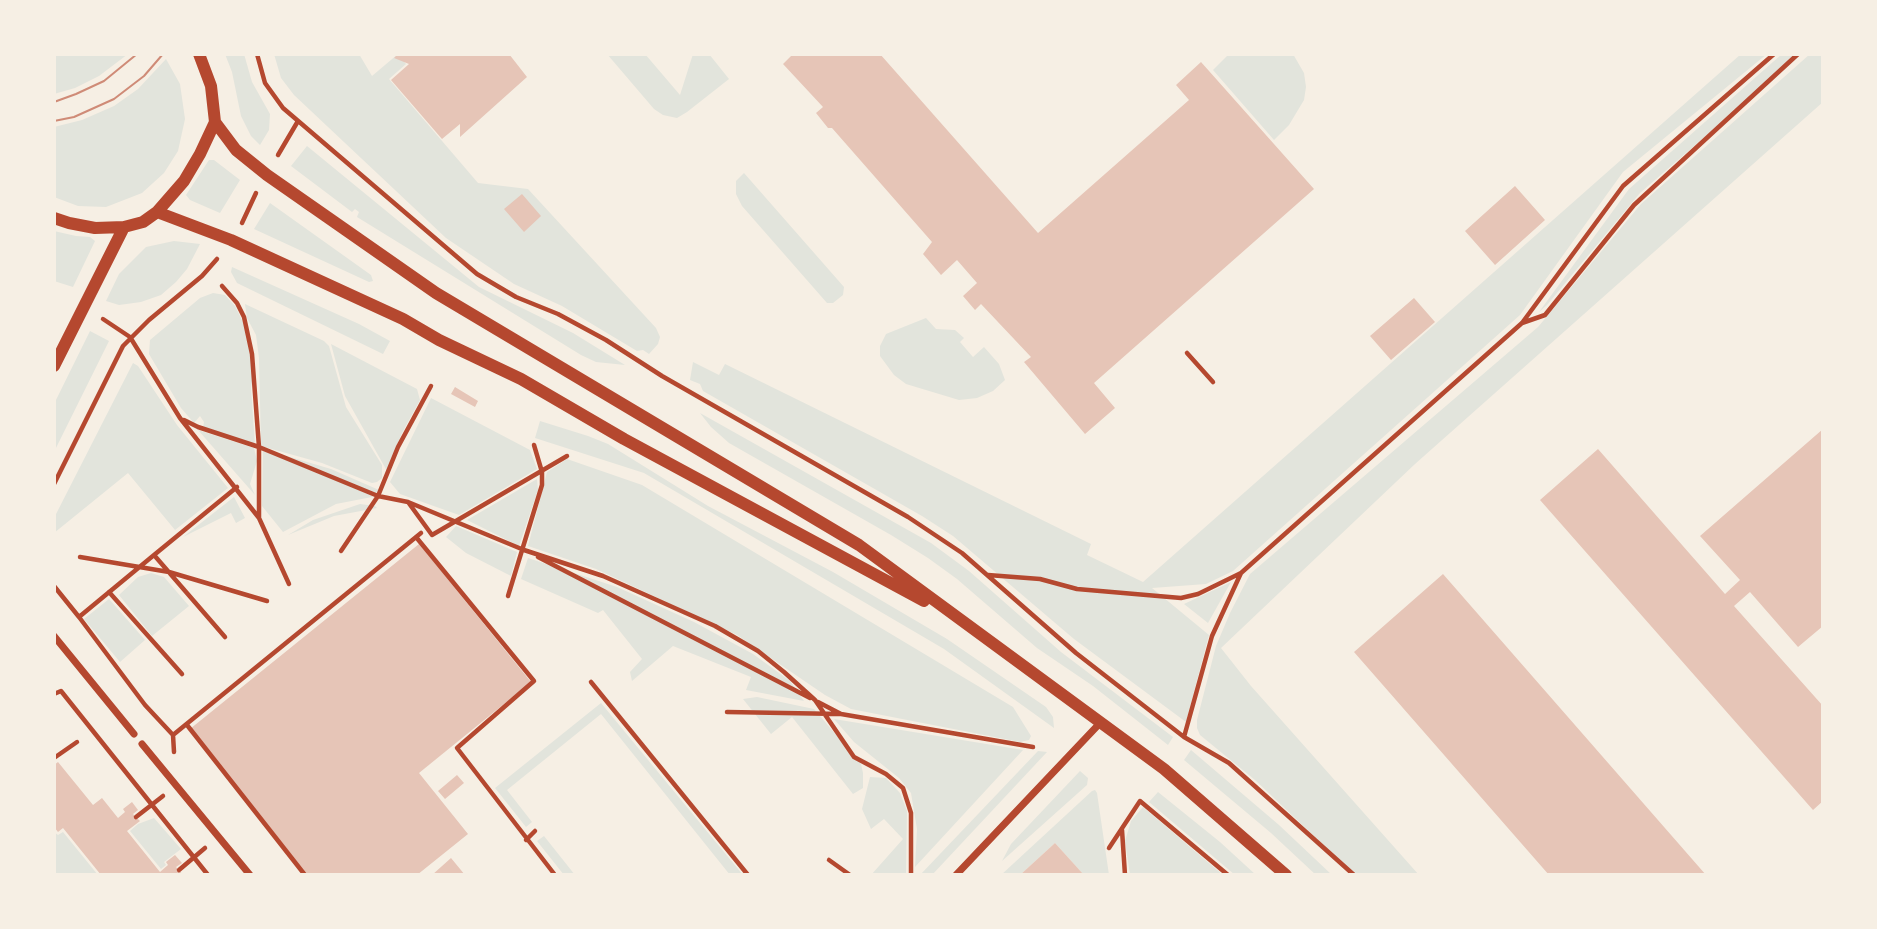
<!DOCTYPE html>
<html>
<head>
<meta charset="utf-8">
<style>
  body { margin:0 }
  #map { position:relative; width:1877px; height:929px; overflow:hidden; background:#f6efe4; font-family:"Alegreya Sans",sans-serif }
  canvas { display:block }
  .frame { position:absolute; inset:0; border:56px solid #f6efe4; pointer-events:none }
</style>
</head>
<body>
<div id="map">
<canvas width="1877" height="929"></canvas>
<div class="frame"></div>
</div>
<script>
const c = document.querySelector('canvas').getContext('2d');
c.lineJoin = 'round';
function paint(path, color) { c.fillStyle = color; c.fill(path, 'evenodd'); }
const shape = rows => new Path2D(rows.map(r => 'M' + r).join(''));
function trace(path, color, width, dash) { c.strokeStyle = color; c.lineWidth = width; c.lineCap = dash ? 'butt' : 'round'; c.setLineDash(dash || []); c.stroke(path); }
const green = shape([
  [54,54,128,54,99,76,75,88,54,94],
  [225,54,244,54,252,82,270,114,269,130,260,145,251,136,241,116,232,72],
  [274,54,359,54,372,76,398,54,406,64,389,79,478,183,528,189,656,328,660,337,658,344,649,354,643,350,637,351,562,306,514,284,446,238,294,95,281,78],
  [607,54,645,54,680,95,693,54,709,54,729,79,687,112,677,118,663,115,654,109],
  [1229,54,1293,54,1304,73,1306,87,1304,100,1289,125,1274,140,1213,70],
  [1741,54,1767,54,1623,172,1520,315,1233,571,1206,584,1152,588,1209,635,1186,722,1074,639,953,536,922,516,703,391,700,384,690,380,693,362,719,375,725,364,1091,544,1087,555,1143,582],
  [1782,54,1800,54,1640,193,1547,305,1539,312,1629,189],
  [1810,54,1823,54,1823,102,1415,464,1221,648,1251,686,1419,875,1355,875,1255,780,1200,735,1197,728,1197,720,1216,646,1230,613,1250,574,1538,327,1641,204],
  [166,59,180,84,185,119,178,151,164,173,142,193,106,207,78,206,54,197,54,127,82,120,114,106,138,89],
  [307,146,479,287,573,333,625,365,596,362,581,355,357,217,359,212,355,209,352,212,291,166],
  [209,160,214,160,240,180,220,213,190,200,186,195],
  [744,173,844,287,843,295,833,303,827,303,742,206,736,194,736,181],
  [270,203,371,275,373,281,369,282,254,229],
  [54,231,76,236,90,237,95,241,73,287,54,281],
  [174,241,200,244,187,269,176,282,161,295,141,302,119,305,106,301,119,274,146,247],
  [232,267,359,324,390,341,383,354,237,283,231,272],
  [213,293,225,295,235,306,248,332,254,370,251,388,255,445,203,428,204,422,200,416,194,423,181,408,149,354,150,340,200,298],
  [245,304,324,341,329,346,346,407,382,465,382,478,377,482,372,483,322,463,261,446,259,358,256,335,247,318],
  [926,318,936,329,955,330,964,338,960,342,973,357,984,347,999,364,1005,380,993,391,977,398,959,400,906,384,894,375,880,356,880,346,886,334],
  [90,331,109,341,54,452,54,404],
  [331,344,417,389,420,400,402,433,387,471,345,396],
  [133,363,138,366,177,425,228,488,175,530,128,473,54,533,54,518],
  [431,398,530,450,537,469,459,515,400,494,390,482],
  [700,413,931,543,969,571,1061,652,1173,737,1168,745,1093,686,1037,648,957,579,928,558,891,535,729,443,711,427],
  [540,421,588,436,608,444,708,506,833,572,947,639,1046,707,1053,717,1054,728,944,649,644,473,535,438],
  [198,430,254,448,257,461,250,484,255,495],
  [263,449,331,469,379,490,372,497,336,504,283,532,262,506],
  [567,459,642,485,1013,707,1031,736,1029,740,1020,742,851,709,825,695,737,635,596,569,528,546,547,472],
  [537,479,538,490,519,546,467,520],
  [234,497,245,518,236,523,231,513,183,537],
  [360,504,375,506,377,508,334,516,288,535,313,520],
  [456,526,517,552,511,576,466,553,446,537],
  [528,558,617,587,694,622,753,654,790,681,804,701,746,690,751,677,673,646,632,681,630,672,642,659,603,610,598,613,521,579],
  [151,573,164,577,189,606,152,636,119,595,138,577],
  [1231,582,1208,623,1184,604],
  [109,599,145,640,120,662,84,619],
  [757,697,814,709,861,764,863,773,863,788,853,794,792,717,771,734,743,699],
  [601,703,743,875,730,875,601,714,507,790,532,822,526,827,495,788],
  [834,719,1023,750,915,867,917,829,911,793,899,778,854,742],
  [1191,750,1279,825,1332,875,1316,875,1271,833,1184,760],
  [1038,751,1047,752,932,875,920,875],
  [1080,771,1088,778,1087,785,1002,861,1011,844],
  [870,777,886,778,900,793,907,811,906,875,871,875,903,839,884,819,871,829,862,809],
  [1095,790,1097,793,1109,875,1084,875,1055,843,1020,875,1001,875,1092,791],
  [1158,792,1220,842,1256,875,1235,875,1149,802],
  [1143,807,1223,875,1130,875,1125,841,1131,821],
  [154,818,181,849,164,862,166,865,161,869,130,831,138,824],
  [54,832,58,835,63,832,98,875,54,875],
  [544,836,575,875,564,875,537,841]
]);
const building = shape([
  [398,54,509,54,527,77,460,137,460,124,442,139,391,80,409,64,394,58],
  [793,54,880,54,1038,233,1189,100,1176,85,1201,62,1314,189,1094,383,1115,408,1085,434,1024,362,1031,357,981,304,975,310,963,296,977,283,957,260,941,275,923,254,932,242,832,128,828,128,816,113,823,107,783,64],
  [1515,186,1545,220,1495,265,1465,231],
  [522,194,541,216,524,232,504,209],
  [1414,298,1435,322,1391,360,1370,336],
  [455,387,478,401,475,407,451,394],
  [1823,429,1823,626,1798,647,1750,592,1734,606,1823,706,1823,801,1813,810,1540,500,1598,449,1725,594,1740,580,1700,536],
  [419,544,531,682,419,773,468,834,417,875,308,875,190,729],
  [1443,574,1706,875,1549,875,1354,652],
  [58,762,93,805,102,798,118,818,125,812,123,809,132,802,138,810,133,814,140,821,127,831,160,872,168,865,166,862,175,855,182,863,176,867,183,875,101,875,63,828,58,832,54,827,54,765],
  [457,775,464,783,445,799,438,791],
  [1055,843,1084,875,1020,875],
  [451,858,465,875,432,875]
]);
const path = shape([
  [257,54,265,83,283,108,477,274,516,297,558,314,606,340,662,376,908,517,962,553,1076,653,1184,737,1229,763,1354,875],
  [278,155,298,121],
  [242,223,256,193],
  [222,286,237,303,244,317,252,354,259,447,259,517],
  [103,319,130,337,180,418,259,518,289,584],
  [1522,323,1545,315,1634,205,1798,54],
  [1187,353,1213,382],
  [184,420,198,427,259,447,378,496,398,447,431,386],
  [54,484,123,346,149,320,202,276,217,259],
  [408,502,524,550],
  [416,537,534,681,457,748,555,875],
  [524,550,603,576,715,626,758,651,784,672,815,700,854,757,886,774,903,788,911,813,911,875],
  [341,551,378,496,408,502,432,535,567,456],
  [80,557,169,572,267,601],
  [538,557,810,698],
  [988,575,1040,579,1077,589,1181,598,1198,594,1241,573],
  [54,586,79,617,154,555],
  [109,592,182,674],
  [508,596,542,485,542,472,534,445],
  [79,617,145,705,173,735,421,533],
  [225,637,154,555,237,487],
  [591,682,748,875],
  [54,694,61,691,208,875],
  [818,702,841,714],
  [727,712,841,714,1033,747],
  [187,725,305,875],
  [173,735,174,752],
  [1184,737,1212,636,1241,573,1522,323,1623,186,1774,54],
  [54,758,77,742],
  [136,817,163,796],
  [1122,830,1125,875],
  [526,840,535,831],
  [1109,848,1140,801,1228,875],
  [829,860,850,875],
  [179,870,205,848]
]);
const minor = shape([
  [54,636,134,734],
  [142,744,250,875],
  [956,875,1101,722]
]);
const tertiary = shape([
  [215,122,236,150,267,175,436,293,859,545,1164,769,1286,875],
  [157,212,231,240,403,319,439,340,521,379,624,439,924,601],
  [54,218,69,223,95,228,124,227,143,222,157,212,184,181,200,154,215,122,211,86,199,54],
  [54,366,124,227]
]);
const tram = shape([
  [54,102,76,94,104,81,137,54],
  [54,121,74,117,114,99,144,76,163,54]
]);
paint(green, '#e2e4dc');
paint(building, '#e6c5b7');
trace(path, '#b5482f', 4.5);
trace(minor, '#b5482f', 7);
trace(tertiary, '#b5482f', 12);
trace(tram, '#cf8b77', 2);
</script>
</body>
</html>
